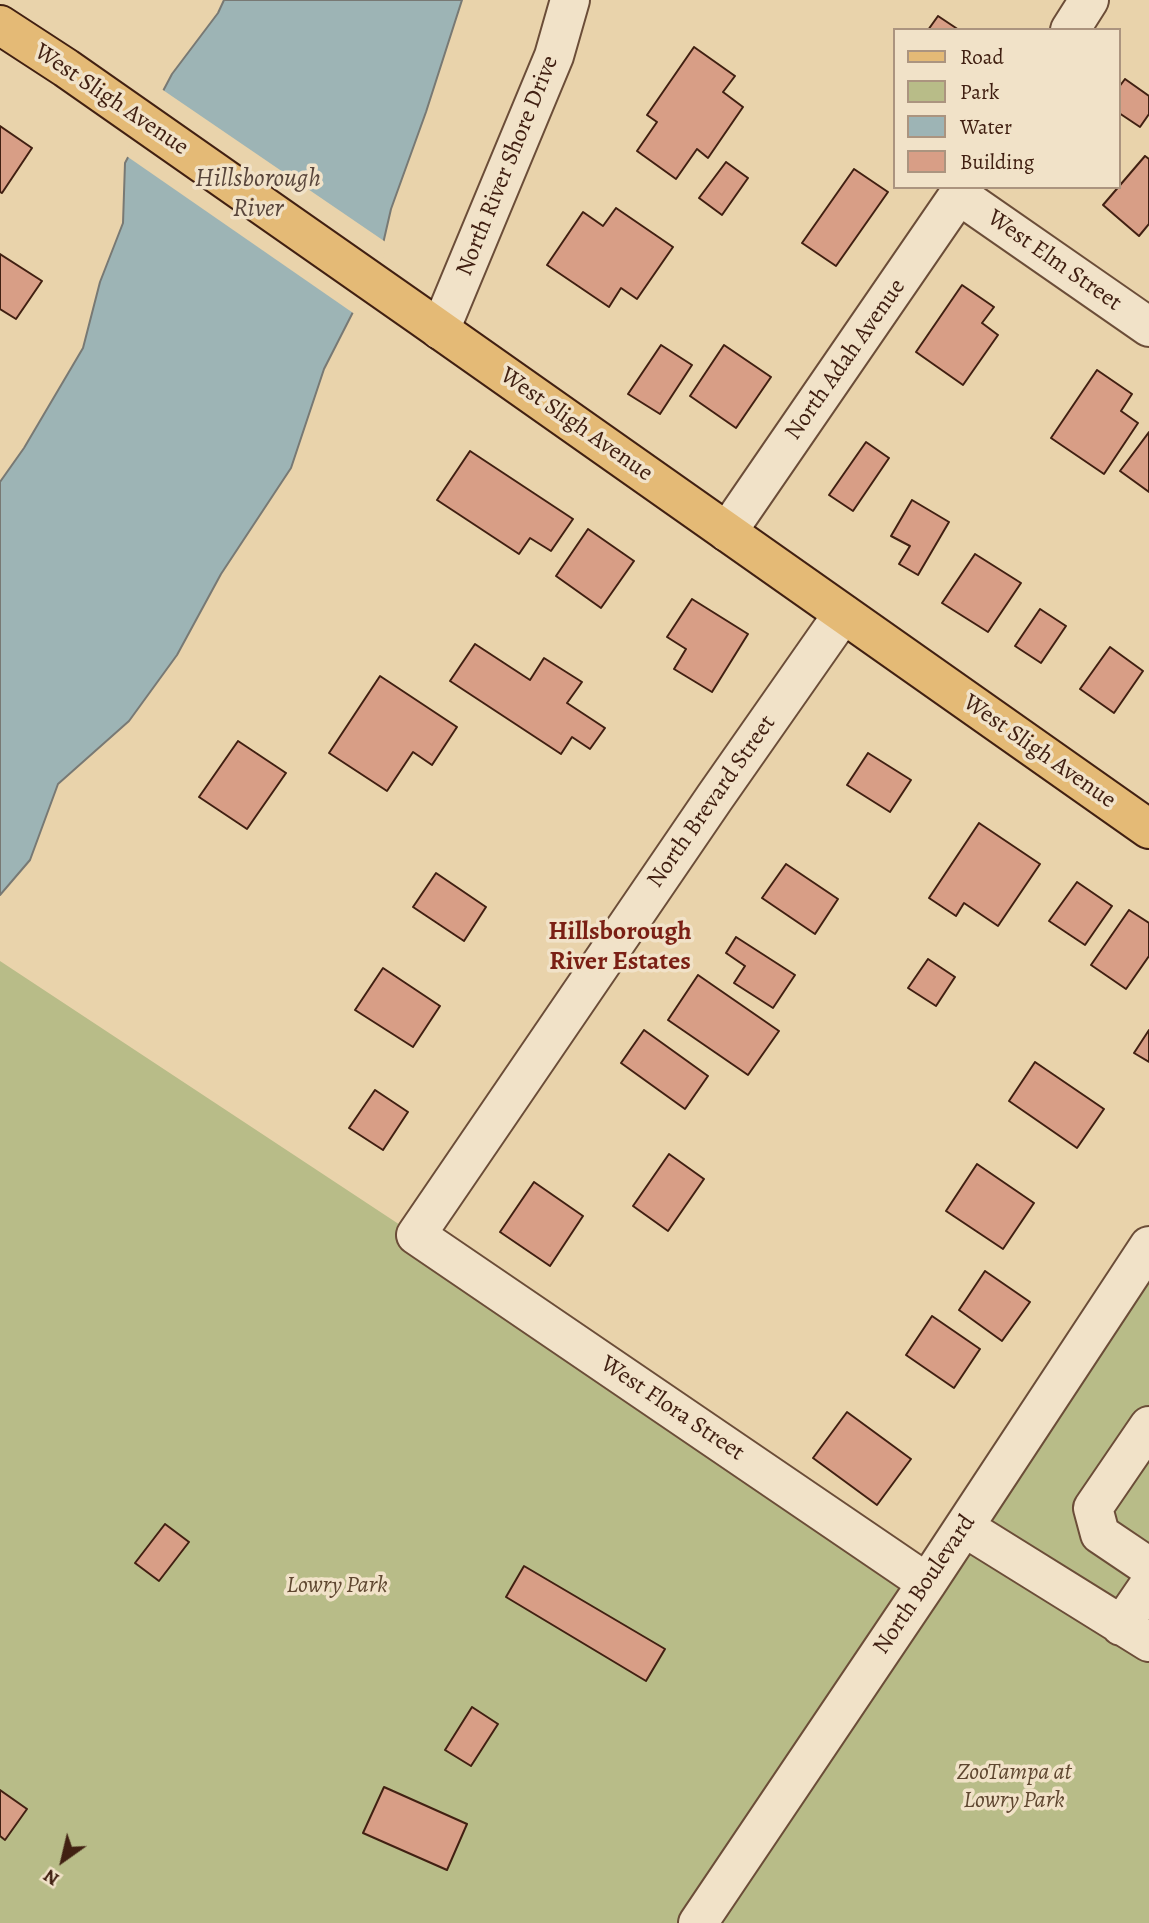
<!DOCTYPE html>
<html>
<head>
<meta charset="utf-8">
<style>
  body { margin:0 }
  #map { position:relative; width:1149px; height:1923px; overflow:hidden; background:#e9d3ab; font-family:Alegreya,serif }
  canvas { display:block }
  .legend { position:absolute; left:893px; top:28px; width:228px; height:161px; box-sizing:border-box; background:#f1e2c8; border:2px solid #ab947f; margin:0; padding:9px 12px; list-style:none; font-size:21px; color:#412012 }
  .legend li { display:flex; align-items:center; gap:14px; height:35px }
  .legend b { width:35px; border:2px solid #ab947f }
  .north { position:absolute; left:28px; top:1825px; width:70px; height:70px; -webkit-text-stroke:5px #f1e2c8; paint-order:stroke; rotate:214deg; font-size:19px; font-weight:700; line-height:28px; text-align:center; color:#412012 }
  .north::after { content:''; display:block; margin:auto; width:24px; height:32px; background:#412012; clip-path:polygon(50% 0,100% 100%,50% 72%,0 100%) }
</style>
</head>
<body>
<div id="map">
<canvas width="1149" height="1923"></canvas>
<ul class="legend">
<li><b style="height:9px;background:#e4ba76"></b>Road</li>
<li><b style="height:19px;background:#b8bc88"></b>Park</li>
<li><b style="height:19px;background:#9db4b5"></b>Water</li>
<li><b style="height:19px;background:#d89e86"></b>Building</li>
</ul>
<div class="north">N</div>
</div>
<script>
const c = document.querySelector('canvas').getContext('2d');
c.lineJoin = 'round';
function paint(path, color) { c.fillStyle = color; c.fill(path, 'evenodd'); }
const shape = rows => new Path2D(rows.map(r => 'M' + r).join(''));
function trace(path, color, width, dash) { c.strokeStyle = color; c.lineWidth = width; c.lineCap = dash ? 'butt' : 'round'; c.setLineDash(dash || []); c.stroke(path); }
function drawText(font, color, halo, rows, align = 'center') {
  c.font = font + ' Alegreya,serif'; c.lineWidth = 7; c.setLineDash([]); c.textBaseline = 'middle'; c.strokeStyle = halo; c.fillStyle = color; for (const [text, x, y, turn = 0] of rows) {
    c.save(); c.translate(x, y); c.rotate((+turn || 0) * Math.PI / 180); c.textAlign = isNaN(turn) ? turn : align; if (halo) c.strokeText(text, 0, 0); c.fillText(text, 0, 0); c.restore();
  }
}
const green = shape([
  [0,961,923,1570,684,1923,0,1923],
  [1149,1275,1149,1923,717,1923]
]);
const water = shape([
  [224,0,462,0,426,112,391,209,379,261,324,369,291,468,221,574,177,655,129,721,58,784,30,860,0,895,0,482,24,448,83,348,100,282,123,223,125,163,172,74,218,13,224,0]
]);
const pier = shape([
  [160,88,387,243,382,263,356,315,125,155]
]);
const building = shape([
  [938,16,959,30,928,30,938,16],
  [694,47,735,76,723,92,743,107,708,158,697,149,676,179,637,151,657,122,647,115,694,47],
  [1125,79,1149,96,1149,114,1140,127,1119,113,1119,87,1125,79],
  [0,126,32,148,2,193,0,192,0,126],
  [1145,156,1149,159,1149,224,1139,236,1103,205,1145,156],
  [726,162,748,178,722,215,699,198,726,162],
  [854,169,888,192,836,266,802,243,854,169],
  [616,208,673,247,637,299,621,288,609,307,547,265,583,212,603,226,616,208],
  [0,254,42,281,16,319,0,309,0,254],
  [962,285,994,307,982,323,998,335,963,385,916,352,962,285],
  [661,345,692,365,660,414,628,394,661,345],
  [724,345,771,377,736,428,690,396,724,345],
  [1097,370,1132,394,1121,411,1138,423,1104,474,1051,438,1097,370],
  [1149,432,1149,492,1120,471,1149,432],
  [866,442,889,458,853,511,829,495,866,442],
  [470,451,573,519,551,551,530,538,519,554,437,500,470,451],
  [912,500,949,522,918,575,899,564,910,546,891,536,912,500],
  [588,529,634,561,601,608,556,576,588,529],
  [975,554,1021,583,988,632,942,603,975,554],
  [692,599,748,634,712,692,674,669,686,649,667,637,692,599],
  [1040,609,1066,626,1041,663,1015,646,1040,609],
  [475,644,530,680,544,658,582,682,567,703,605,728,590,749,572,737,561,754,450,681,475,644],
  [1110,647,1143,671,1114,713,1080,689,1110,647],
  [380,676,457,727,432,765,413,752,387,791,329,753,380,676],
  [238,741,286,773,247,829,199,797,238,741],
  [868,753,911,780,890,812,847,785,868,753],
  [979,823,1040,864,998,926,964,903,956,916,929,898,979,823],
  [786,864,838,899,815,934,762,898,786,864],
  [436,873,486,907,464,941,413,907,436,873],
  [1077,882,1112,906,1085,945,1049,921,1077,882],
  [1129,910,1149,923,1149,956,1126,989,1091,965,1129,910],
  [736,937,795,975,773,1008,734,983,745,966,726,953,736,937],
  [928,959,955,977,936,1006,908,988,928,959],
  [383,968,440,1006,413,1047,355,1010,383,968],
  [698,975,779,1031,748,1075,668,1020,698,975],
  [644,1030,708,1076,685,1109,621,1063,644,1030],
  [1149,1030,1149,1062,1134,1053,1149,1030],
  [1035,1062,1104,1109,1077,1148,1009,1101,1035,1062],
  [375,1090,408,1112,383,1150,349,1128,375,1090],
  [669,1154,704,1179,668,1231,633,1206,669,1154],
  [977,1164,1034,1203,1003,1249,946,1211,977,1164],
  [534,1182,583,1216,550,1266,500,1232,534,1182],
  [985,1271,1030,1302,1002,1341,959,1310,985,1271],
  [932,1316,980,1349,954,1388,906,1355,932,1316],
  [847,1412,911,1459,877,1505,813,1458,847,1412],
  [165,1524,189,1542,159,1581,135,1563,165,1524],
  [524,1566,665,1649,646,1681,506,1597,524,1566],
  [472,1707,498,1724,471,1766,445,1750,472,1707],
  [384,1787,467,1824,447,1870,363,1833,384,1787],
  [0,1790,27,1809,5,1840,0,1836,0,1790]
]);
const minor = shape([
  [1070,30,1089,0],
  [959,195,1149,327],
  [440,330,554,56,570,0],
  [727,532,964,187],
  [843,614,715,797,416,1235,927,1583],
  [1149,1426,1093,1508,1100,1534,1149,1567],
  [964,1527,1149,1642],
  [1121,1626,1149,1585],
  [698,1923,927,1583,1149,1246]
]);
const major = shape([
  [0,25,66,68,422,317,1149,829]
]);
const streetNames = [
  ["West Sligh Avenue",111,100,34],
  ["North River Shore Drive",508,166,-68],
  ["West Elm Street",1054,261,35],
  ["North Adah Avenue",846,360,-55],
  ["West Sligh Avenue",576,425,35],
  ["West Sligh Avenue",1039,752,35],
  ["North Brevard Street",712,802,-55],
  ["West Flora Street",672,1409,34],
  ["North Boulevard",925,1585,-56]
];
const parkNames = [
  ["Lowry Park",337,1586],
  ["ZooTampa at",1014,1773],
  ["Lowry Park",1014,1801]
];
const waterNames = [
  ["Hillsborough",258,180],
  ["River",258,210]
];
const neighbourhoodNames = [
  ["Hillsborough",620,933],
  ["River Estates",620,963]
];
paint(green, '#b8bc88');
paint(water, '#9db4b5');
trace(water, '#787974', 2);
paint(pier, '#e9d3ab');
paint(building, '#d89e86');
trace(building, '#412012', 2);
trace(minor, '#6b4d38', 42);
trace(major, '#412012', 42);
trace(minor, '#f1e2c8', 38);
trace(major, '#e4ba76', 38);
drawText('24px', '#412012', '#f1e2c8', streetNames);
drawText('italic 24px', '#5f4730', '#f1e2c8', parkNames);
drawText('italic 26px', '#58453b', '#f1e2c8', waterNames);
drawText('bold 26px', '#7a1f14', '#f1e2c8', neighbourhoodNames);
</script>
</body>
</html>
